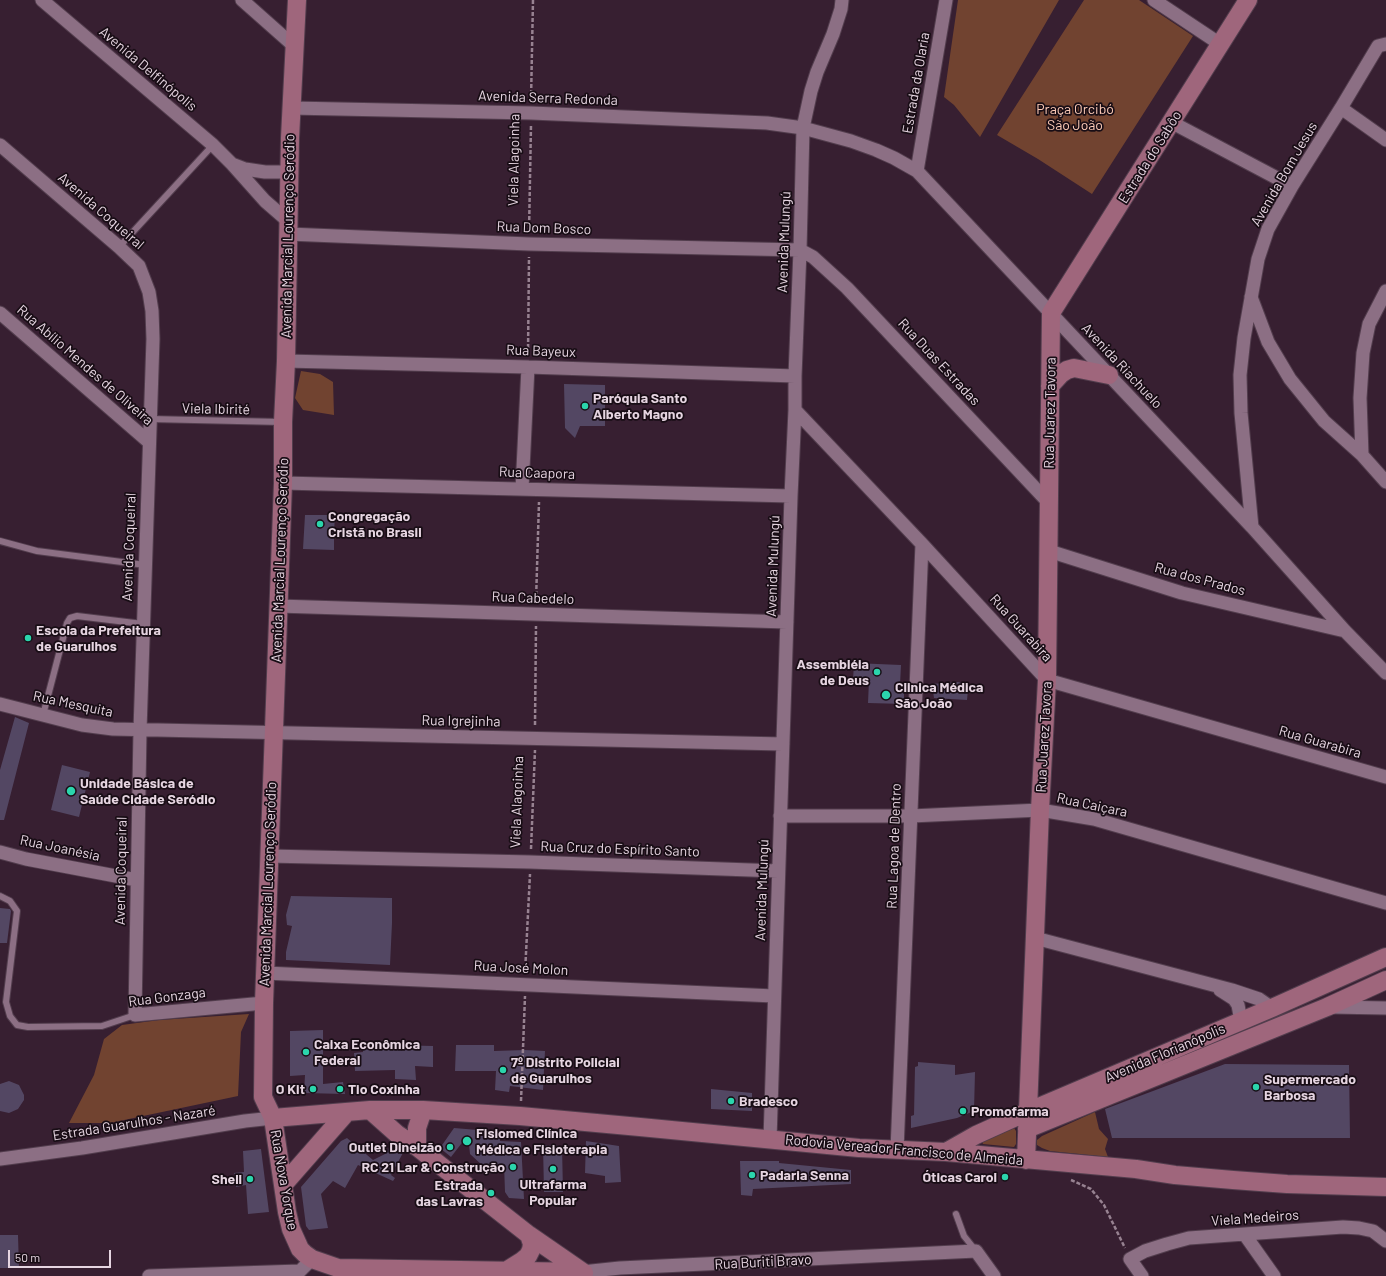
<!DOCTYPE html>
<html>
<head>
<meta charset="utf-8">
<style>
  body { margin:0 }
  #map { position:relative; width:1386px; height:1276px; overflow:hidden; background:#371f31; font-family:Barlow,sans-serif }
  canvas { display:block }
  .scale { position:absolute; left:8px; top:1250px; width:103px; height:18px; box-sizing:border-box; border:2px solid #e6d5e1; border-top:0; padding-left:5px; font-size:12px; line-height:14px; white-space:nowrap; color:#e6d5e1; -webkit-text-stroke:3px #180d15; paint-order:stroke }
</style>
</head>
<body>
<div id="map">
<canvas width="1386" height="1276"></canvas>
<div class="scale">50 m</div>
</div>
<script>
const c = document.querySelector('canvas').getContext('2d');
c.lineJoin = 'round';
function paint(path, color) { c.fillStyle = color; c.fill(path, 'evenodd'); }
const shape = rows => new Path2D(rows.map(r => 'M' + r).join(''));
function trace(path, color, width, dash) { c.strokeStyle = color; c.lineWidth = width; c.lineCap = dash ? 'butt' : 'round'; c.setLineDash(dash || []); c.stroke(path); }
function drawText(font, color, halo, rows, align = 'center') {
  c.font = font + ' Barlow,sans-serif'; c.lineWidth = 3.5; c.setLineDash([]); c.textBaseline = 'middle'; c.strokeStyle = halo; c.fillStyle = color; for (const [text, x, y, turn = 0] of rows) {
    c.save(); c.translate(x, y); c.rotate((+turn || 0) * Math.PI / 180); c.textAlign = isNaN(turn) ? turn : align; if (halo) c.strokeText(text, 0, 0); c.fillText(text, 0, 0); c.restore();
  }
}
const green = shape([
  [958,0,1059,0,980,137,954,105,944,97],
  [1084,0,1139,0,1193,36,1092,194,1038,159,997,135],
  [301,371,320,374,333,382,334,415,303,410,295,398],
  [249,1014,241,1032,238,1096,110,1123,69,1123,94,1075,104,1039,122,1025,159,1020],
  [1095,1112,1099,1129,1108,1139,1105,1149,1108,1157,1050,1151,1042,1148,1037,1145,1037,1140,1042,1136],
  [1014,1128,1016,1131,1016,1144,1014,1147,983,1144,982,1142]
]);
const building = shape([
  [564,384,605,385,605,426,580,426,575,438,565,428],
  [305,515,335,515,334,533,334,550,303,549],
  [854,663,901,665,900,685,904,687,904,704,868,703,869,680,853,680],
  [958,682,965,684,968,690,967,700,934,698,932,684],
  [15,717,29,723,4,820,0,820,0,770],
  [62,765,90,772,79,817,51,810],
  [291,896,392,898,392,923,390,965,286,960,286,952,292,926,287,925,286,915],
  [0,908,10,909,11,911,7,943,0,943],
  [323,1030,323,1084,343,1082,345,1094,304,1093,305,1075,290,1076,290,1031],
  [362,1044,394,1044,394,1045,433,1046,433,1067,415,1066,416,1080,395,1079,395,1070,355,1071,354,1053,363,1052],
  [456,1045,494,1045,494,1051,525,1050,545,1051,543,1090,510,1086,509,1092,495,1090,496,1071,455,1071],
  [918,1062,955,1065,955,1075,975,1072,974,1111,957,1118,911,1128,911,1116,914,1115,915,1067,918,1066],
  [1225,1064,1349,1065,1350,1138,1112,1138,1105,1109],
  [9,1081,19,1085,24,1095,24,1100,18,1109,9,1113,0,1111,0,1084],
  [711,1089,752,1093,752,1111,711,1109],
  [454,1128,478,1130,479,1136,499,1134,500,1141,521,1142,524,1199,509,1198,505,1192,504,1164,483,1166,470,1154,468,1135,451,1157,440,1148],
  [347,1138,373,1160,385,1154,390,1146,395,1145,404,1151,391,1175,395,1178,393,1181,358,1165,345,1188,333,1181,321,1194,328,1228,309,1230,306,1226,301,1187,341,1141],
  [586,1141,619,1146,621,1182,605,1183,605,1176,585,1173],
  [543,1145,562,1146,563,1192,544,1192],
  [261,1149,269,1212,248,1214,246,1185,236,1187,234,1173,244,1172,243,1151],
  [740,1161,779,1161,779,1163,851,1170,851,1184,753,1189,752,1196,741,1195],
  [0,1235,18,1235,19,1268,0,1268]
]);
const path = shape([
  [531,100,533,0],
  [529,232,531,125],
  [528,354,529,257],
  [536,601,539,502],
  [535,725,536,626],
  [531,849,535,750],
  [525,973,530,874],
  [521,1101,525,996],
  [1071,1180,1091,1189,1104,1205,1125,1248]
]);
const lane = shape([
  [119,247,213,145],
  [150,419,282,422],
  [0,541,37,551,145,565],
  [43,715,67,623,70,618,77,616,143,624],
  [0,896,10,901,17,911,6,1002,10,1016,17,1025,28,1027,102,1026,135,1015],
  [956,1214,964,1236,976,1251]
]);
const street = shape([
  [42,0,213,145,232,164],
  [242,0,294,46],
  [1154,0,1220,44],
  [291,108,531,113,767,123,803,128,851,141,876,150,894,158,917,171,1252,527,1345,631,1386,673],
  [1341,108,1386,140],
  [1171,122,1292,186],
  [0,145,119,247,139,266,149,292,152,311,153,339,140,730,135,1015,264,1003],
  [917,171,946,0],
  [288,221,265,201,232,164,245,169,265,172,289,172],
  [288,234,529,244,800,250,813,257,847,288,1049,503],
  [1251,297,1268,342,1290,379,1324,421,1362,455,1386,482],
  [0,313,149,442],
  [286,361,528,367,795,376],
  [795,410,922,544,1047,680,1386,777],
  [1362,455,1360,398,1363,353,1369,324,1386,291],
  [283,483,791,496],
  [522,489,528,367],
  [1252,527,1241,413,1240,375,1244,338,1258,259,1268,229,1292,186,1341,108,1378,46,1386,44],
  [1049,551,1182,593,1345,631],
  [278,606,787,622],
  [0,704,82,725,113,729,783,744],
  [780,816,911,816,1040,810,1094,819,1386,903],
  [0,852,26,859,137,880],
  [269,856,530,862,778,871],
  [1035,938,1232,990,1259,999,1272,1008],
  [265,973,774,996],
  [1220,990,1234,999,1238,1005,1241,1021],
  [1331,1007,1386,1008],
  [770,1139,791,496,795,410,795,376,800,250,803,128,811,91,817,72,833,34,841,9,842,0],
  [897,1150,922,544],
  [0,1159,82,1148,245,1121,273,1118],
  [1245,1235,1274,1276],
  [582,1272,620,1268,976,1251,994,1276],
  [149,1276,300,1271,312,1259],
  [1142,1276,1130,1259,1145,1251,1167,1244,1189,1238,1343,1227,1359,1228,1373,1231,1386,1241]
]);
const secondary = shape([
  [297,0,290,138,286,361,283,422,283,483,264,1003,263,1097,273,1118,287,1212,291,1229,300,1249,305,1254,312,1259,338,1268,582,1272],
  [1050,386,1061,374,1067,370,1074,368,1109,375],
  [370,1110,397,1134,417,1147,529,1235,584,1273],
  [273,1118,370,1110,423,1110,520,1116,640,1127,859,1148,946,1152,1136,1169,1175,1175,1233,1180,1287,1184,1386,1187],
  [1027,1129,1327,1007,1386,980],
  [417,1147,417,1128,423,1110],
  [946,1152,976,1135,1027,1112,1272,1008,1386,957],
  [1026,1160,1040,810,1047,680,1051,313,1248,0],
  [283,1185,347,1112],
  [506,1271,522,1261,528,1256,531,1250,532,1244,529,1235]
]);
const markers = [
  [585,406,4,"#2bd5ac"],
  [320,524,4,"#2bd5ac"],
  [28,638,4,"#2bd5ac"],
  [877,672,4,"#2bd5ac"],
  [886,695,5,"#2bd5ac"],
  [71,791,5,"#2bd5ac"],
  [306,1052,4,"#2bd5ac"],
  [503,1070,4,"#2bd5ac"],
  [1256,1087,4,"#2bd5ac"],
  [313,1089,4,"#2bd5ac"],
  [340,1089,4,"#2bd5ac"],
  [731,1101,4,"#2bd5ac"],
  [963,1111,4,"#2bd5ac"],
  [467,1141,5,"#2bd5ac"],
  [450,1147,4,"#2bd5ac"],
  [513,1167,4,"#2bd5ac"],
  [553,1169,4,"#2bd5ac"],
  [752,1175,4,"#2bd5ac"],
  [1005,1177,4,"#2bd5ac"],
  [250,1179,4,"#2bd5ac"],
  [491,1193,4,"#2bd5ac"]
];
const streetNames = [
  ["Avenida Delfinópolis",148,69,40],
  ["Estrada da Olaria",916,83,-80],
  ["Avenida Serra Redonda",548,98,2],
  ["Estrada do Sabôo",1150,157,-58],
  ["Viela Alagoinha",514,160,-89],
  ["Avenida Bom Jesus",1284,174,-60],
  ["Avenida Coqueiral",101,211,41],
  ["Rua Dom Bosco",544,228,2],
  ["Avenida Marcial Lourenço Seródio",288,236,-89],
  ["Avenida Mulungú",784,242,-88],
  ["Rua Bayeux",541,351,2],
  ["Rua Duas Estradas",939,362,47],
  ["Rua Abílio Mendes de Oliveira",85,365,41],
  ["Avenida Riachuelo",1122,366,47],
  ["Viela Ibirité",216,409,1],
  ["Rua Juarez Tavora",1050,413,-89],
  ["Rua Caapora",537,473,2],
  ["Avenida Coqueiral",129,547,-88],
  ["Avenida Marcial Lourenço Seródio",280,560,-88],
  ["Avenida Mulungú",773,566,-88],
  ["Rua dos Prados",1200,579,15],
  ["Rua Cabedelo",533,598,2],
  ["Rua Guarabira",1021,628,48],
  ["Rua Mesquita",73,704,12],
  ["Rua Igrejinha",461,721,1],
  ["Rua Juarez Tavora",1044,737,-87],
  ["Rua Guarabira",1320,742,16],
  ["Viela Alagoinha",517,802,-88],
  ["Rua Caiçara",1092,805,12],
  ["Rua Lagoa de Dentro",894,846,-88],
  ["Rua Joanésia",60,848,12],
  ["Rua Cruz do Espírito Santo",620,849,2],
  ["Avenida Coqueiral",121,871,-89],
  ["Avenida Marcial Lourenço Seródio",268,884,-88],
  ["Avenida Mulungú",762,890,-88],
  ["Rua José Molon",521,968,3],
  ["Rua Gonzaga",167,997,-7],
  ["Avenida Florianópolis",1165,1053,-23],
  ["Estrada Guarulhos - Nazaré",134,1123,-9],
  ["Rodovia Vereador Francisco de Almeida",904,1150,5],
  ["Rua Nova Yorque",284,1180,80],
  ["Viela Medeiros",1255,1218,-4],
  ["Rua Buriti Bravo",763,1262,-3]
];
const parkNames = [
  ["Praça Orcibó",1075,109],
  ["São João",1075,125]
];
const poiNames = [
  ["Paróquia Santo",593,398],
  ["Alberto Magno",593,414],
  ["Congregação",328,516],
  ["Cristã no Brasil",328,532],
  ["Escola da Prefeitura",36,630],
  ["de Guarulhos",36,646],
  ["Assembléia",869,664,"right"],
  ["de Deus",869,680,"right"],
  ["Clinica Médica",895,687],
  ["São João",895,703],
  ["Unidade Básica de",80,783],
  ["Saúde Cidade Seródio",80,799],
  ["Caixa Econômica",314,1044],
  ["Federal",314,1060],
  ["7º Distrito Policial",511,1062],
  ["de Guarulhos",511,1078],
  ["Supermercado",1264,1079],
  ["Barbosa",1264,1095],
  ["O Kit",305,1089,"right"],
  ["Tio Coxinha",348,1089],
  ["Bradesco",739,1101],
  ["Promofarma",971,1111],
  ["Fisiomed Clínica",476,1133],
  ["Médica e Fisioterapia",476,1149],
  ["Outlet Dineizão",442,1147,"right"],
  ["RC 21 Lar & Construção",505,1167,"right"],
  ["Padaria Senna",760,1175],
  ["Óticas Carol",997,1177,"right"],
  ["Shell",242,1179,"right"],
  ["Ultrafarma",553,1184,"center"],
  ["Popular",553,1200,"center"],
  ["Estrada",483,1185,"right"],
  ["das Lavras",483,1201,"right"]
];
paint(green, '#714330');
paint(building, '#534763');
trace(lane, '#523d4d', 8);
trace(street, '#523d4d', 15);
trace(secondary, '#523d4d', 20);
trace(path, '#978291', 2.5, [4, 2]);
trace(lane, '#8c6f84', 6);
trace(street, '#8c6f84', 13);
trace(secondary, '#9f667c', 18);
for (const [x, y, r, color] of markers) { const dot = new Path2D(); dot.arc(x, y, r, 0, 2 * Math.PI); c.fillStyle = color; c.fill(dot); trace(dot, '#180d15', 1.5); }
drawText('14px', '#e6d5e1', '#180d15', streetNames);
drawText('14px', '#feccb8', '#180d15', parkNames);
drawText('bold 14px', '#e6d5e1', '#180d15', poiNames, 'left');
</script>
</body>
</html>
